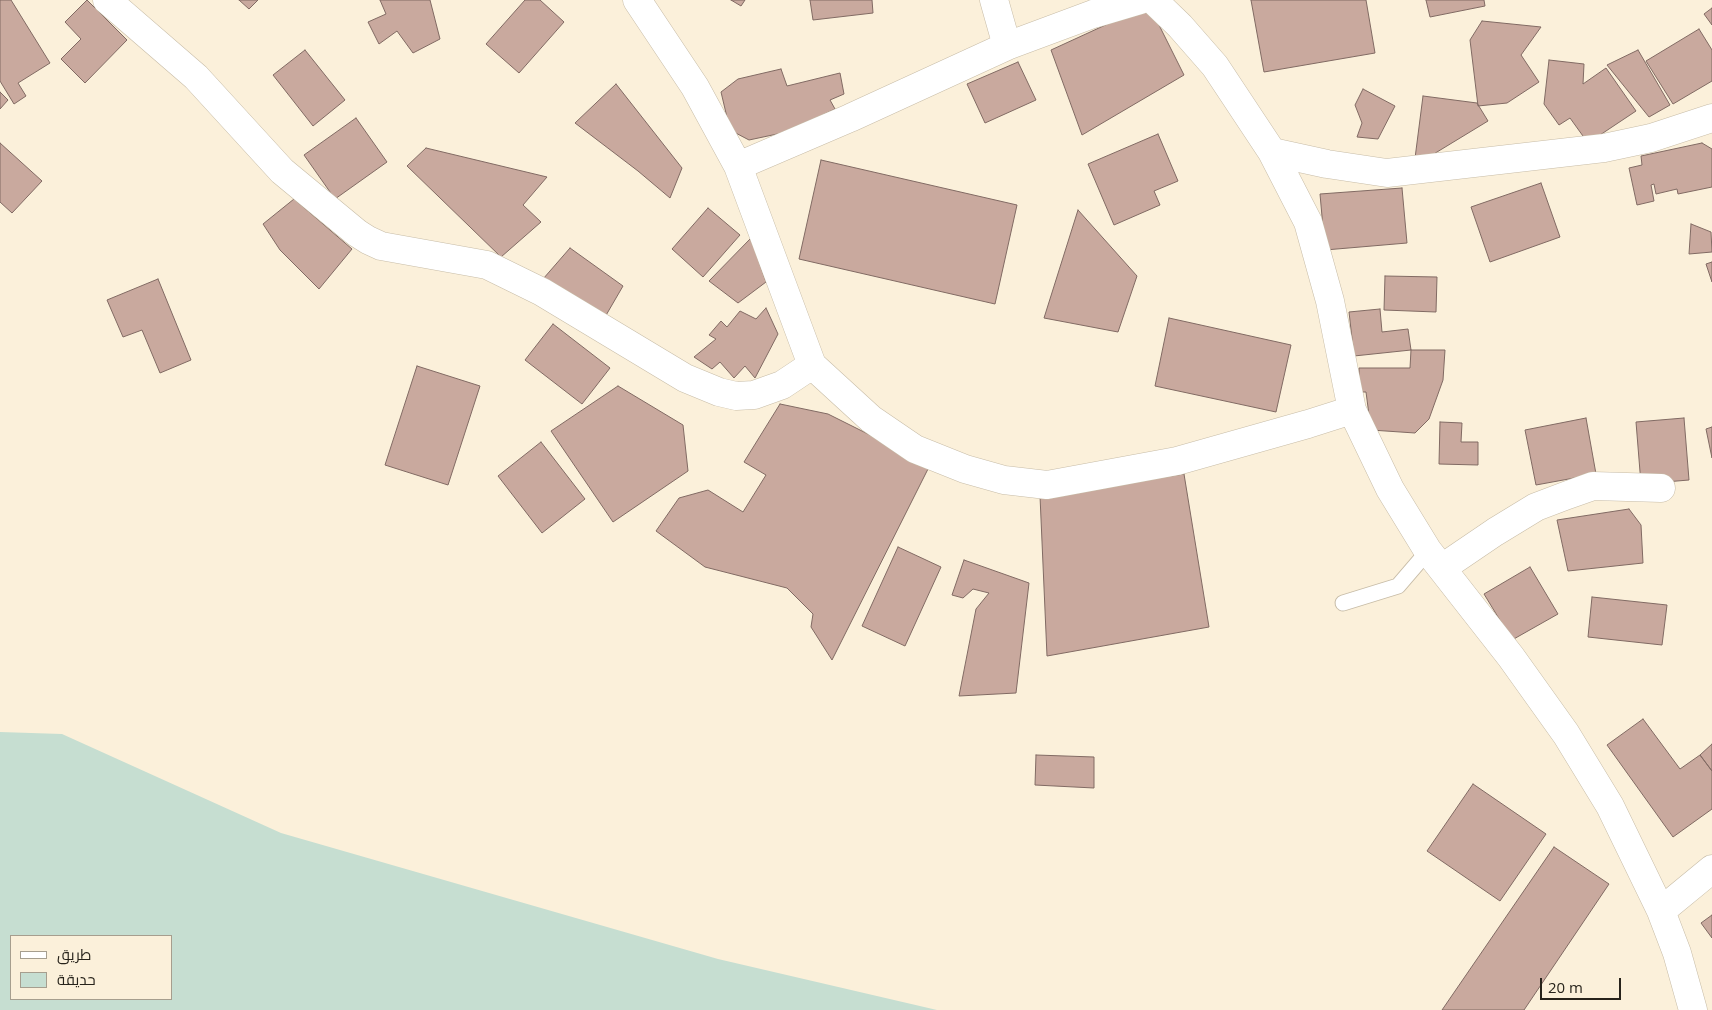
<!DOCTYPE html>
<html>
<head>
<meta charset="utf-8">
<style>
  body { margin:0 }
  #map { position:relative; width:1712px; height:1010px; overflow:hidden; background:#fbf0da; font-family:"Open Sans",Cairo,sans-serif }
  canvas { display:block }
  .legend { position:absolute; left:10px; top:935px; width:162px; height:65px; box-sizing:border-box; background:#fbf0da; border:1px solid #a69e8e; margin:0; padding:6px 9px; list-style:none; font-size:15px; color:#27231b }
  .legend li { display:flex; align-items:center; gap:10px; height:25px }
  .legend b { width:25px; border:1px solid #a69e8e }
  .scale { position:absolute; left:1540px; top:978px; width:81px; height:22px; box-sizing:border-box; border:2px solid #27231b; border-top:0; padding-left:6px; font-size:15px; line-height:18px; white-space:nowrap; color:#27231b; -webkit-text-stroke:4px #fbf0da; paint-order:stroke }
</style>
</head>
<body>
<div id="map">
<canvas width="1712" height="1010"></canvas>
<ul class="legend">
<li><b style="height:6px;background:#fff"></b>طريق</li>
<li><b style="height:14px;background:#c6ded1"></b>حديقة</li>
</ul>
<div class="scale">20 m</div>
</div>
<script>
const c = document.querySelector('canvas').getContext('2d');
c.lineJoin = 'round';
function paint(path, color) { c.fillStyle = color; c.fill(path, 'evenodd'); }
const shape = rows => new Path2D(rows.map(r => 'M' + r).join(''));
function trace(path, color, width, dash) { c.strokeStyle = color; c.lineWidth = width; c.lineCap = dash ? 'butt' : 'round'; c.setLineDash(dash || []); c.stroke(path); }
const green = shape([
  [0,732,62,734,281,833,718,959,937,1010,0,1010],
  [11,936,171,936,171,999,11,999]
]);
const building = shape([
  [0,0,11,0,50,63,18,83,26,96,14,104,0,81,0,0],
  [87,0,127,40,85,83,61,59,81,39,65,22,87,0],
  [239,0,258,0,249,9,239,0],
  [380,0,430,0,440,39,413,53,397,31,379,44,368,22,386,14,380,0],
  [525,0,540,0,564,22,519,73,486,44,525,0],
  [731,0,745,0,741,6,731,0],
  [810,0,872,0,873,13,813,20,810,0],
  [1251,0,1366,0,1375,53,1264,72,1251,0],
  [1426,0,1484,0,1485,6,1430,17,1426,0],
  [1149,5,1184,75,1082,135,1051,50,1149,5],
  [1712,8,1712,25,1704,14,1712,8],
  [1482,21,1541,27,1521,55,1539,82,1507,103,1478,106,1470,40,1482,21],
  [1699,29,1712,50,1712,81,1673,104,1646,61,1699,29],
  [305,50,345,100,313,126,273,75,305,50],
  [1638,50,1670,105,1649,117,1607,65,1638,50],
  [1549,60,1584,64,1583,84,1606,68,1636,111,1588,143,1570,118,1559,125,1544,104,1549,60],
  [1018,62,1036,100,985,123,967,84,1018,62],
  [781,69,787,86,840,73,844,94,830,100,835,109,806,123,796,130,749,140,730,130,721,92,738,79,781,69],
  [616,84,682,168,670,198,638,171,575,123,616,84],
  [1363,89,1395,106,1378,139,1357,137,1362,123,1355,105,1363,89],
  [0,92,8,100,0,109,0,92],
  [1423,96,1477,103,1488,121,1414,166,1423,96],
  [356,118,387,162,335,199,304,155,356,118],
  [1158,134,1178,181,1154,191,1160,205,1114,225,1088,164,1158,134],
  [0,143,42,181,12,213,0,202,0,143],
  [1702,143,1712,149,1712,187,1678,194,1677,189,1656,194,1654,184,1651,185,1654,201,1637,205,1629,168,1642,165,1641,156,1702,143],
  [426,148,547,177,523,205,541,222,501,257,407,166,426,148],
  [821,160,1017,205,995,304,799,259,821,160],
  [1541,183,1560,237,1490,262,1471,207,1541,183],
  [1402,188,1407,243,1325,250,1320,194,1402,188],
  [294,199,352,249,319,289,280,250,263,224,294,199],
  [708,208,740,235,703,277,672,249,708,208],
  [1078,210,1137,276,1118,332,1044,318,1078,210],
  [1691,224,1711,232,1712,252,1689,254,1691,224],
  [751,238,766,282,738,303,709,281,751,238],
  [570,248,623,286,605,317,543,279,570,248],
  [1712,262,1712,282,1706,264,1712,262],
  [1385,276,1437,277,1436,312,1384,310,1385,276],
  [158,279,191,360,160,373,142,330,123,337,107,300,158,279],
  [766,308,778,334,755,378,745,366,734,378,720,362,712,369,694,357,716,339,709,335,721,321,727,327,740,311,756,319,766,308],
  [1380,309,1382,332,1408,329,1411,350,1354,356,1349,312,1380,309],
  [1169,318,1291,345,1276,412,1155,386,1169,318],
  [553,324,610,368,582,404,525,360,553,324],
  [1411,350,1445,350,1443,380,1429,419,1415,433,1371,430,1366,392,1359,392,1359,368,1410,368,1411,350],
  [417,366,480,386,448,485,385,465,417,366],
  [618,386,683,425,688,471,613,522,551,431,618,386],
  [780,404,828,414,930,465,832,660,811,627,813,614,787,588,705,567,656,531,679,498,708,490,743,512,766,475,744,462,780,404],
  [1586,418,1596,474,1536,485,1525,430,1586,418],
  [1684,418,1689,480,1641,484,1636,422,1684,418],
  [1440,422,1462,423,1461,442,1478,442,1478,465,1439,464,1440,422],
  [1712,427,1712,458,1706,429,1712,427],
  [541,442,585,499,542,533,498,476,541,442],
  [1184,474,1209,627,1047,656,1040,496,1184,474],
  [1629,509,1641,525,1643,563,1568,571,1557,520,1629,509],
  [898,547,941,567,905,646,862,626,898,547],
  [964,560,1029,583,1016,693,959,696,976,609,989,593,973,589,963,598,952,595,964,560],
  [1530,567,1558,614,1512,640,1484,594,1530,567],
  [1592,597,1667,605,1662,645,1588,637,1592,597],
  [1643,719,1680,769,1700,755,1712,771,1712,809,1673,837,1607,745,1643,719],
  [1712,744,1712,771,1700,755,1712,744],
  [1036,755,1094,757,1094,788,1035,785,1036,755],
  [1473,784,1546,834,1500,901,1427,851,1473,784],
  [1554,847,1609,884,1524,1010,1442,1010,1554,847],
  [1712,915,1712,938,1701,923,1712,915]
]);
const service = shape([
  [1343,603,1398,586,1428,551]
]);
const minor = shape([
  [107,0,196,77,282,171,357,233,368,240,381,246,487,265,542,292,685,378,719,392,736,396,754,395,782,385,812,365],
  [637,0,695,87,738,166],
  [994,0,1007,46],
  [1140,0,1093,14,1007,46,850,118,738,166,812,365,871,419,915,449,965,469,1004,480,1047,485,1177,461,1308,424,1352,410],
  [1153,0,1180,26,1215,66,1272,152,1308,222,1330,301,1352,410,1390,489,1428,551,1511,657,1566,734,1610,806,1661,911,1677,953,1693,1010],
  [1272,152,1327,164,1387,173,1604,148,1651,138,1712,118],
  [1442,568,1495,532,1536,507,1565,496,1593,486,1661,488],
  [1661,911,1712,869]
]);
paint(green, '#c6ded1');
paint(building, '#c9a99e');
trace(building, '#816a63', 1);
trace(service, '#c7bca7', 17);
trace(minor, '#c7bca7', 29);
trace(service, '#fff', 15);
trace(minor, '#fff', 28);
</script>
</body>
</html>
